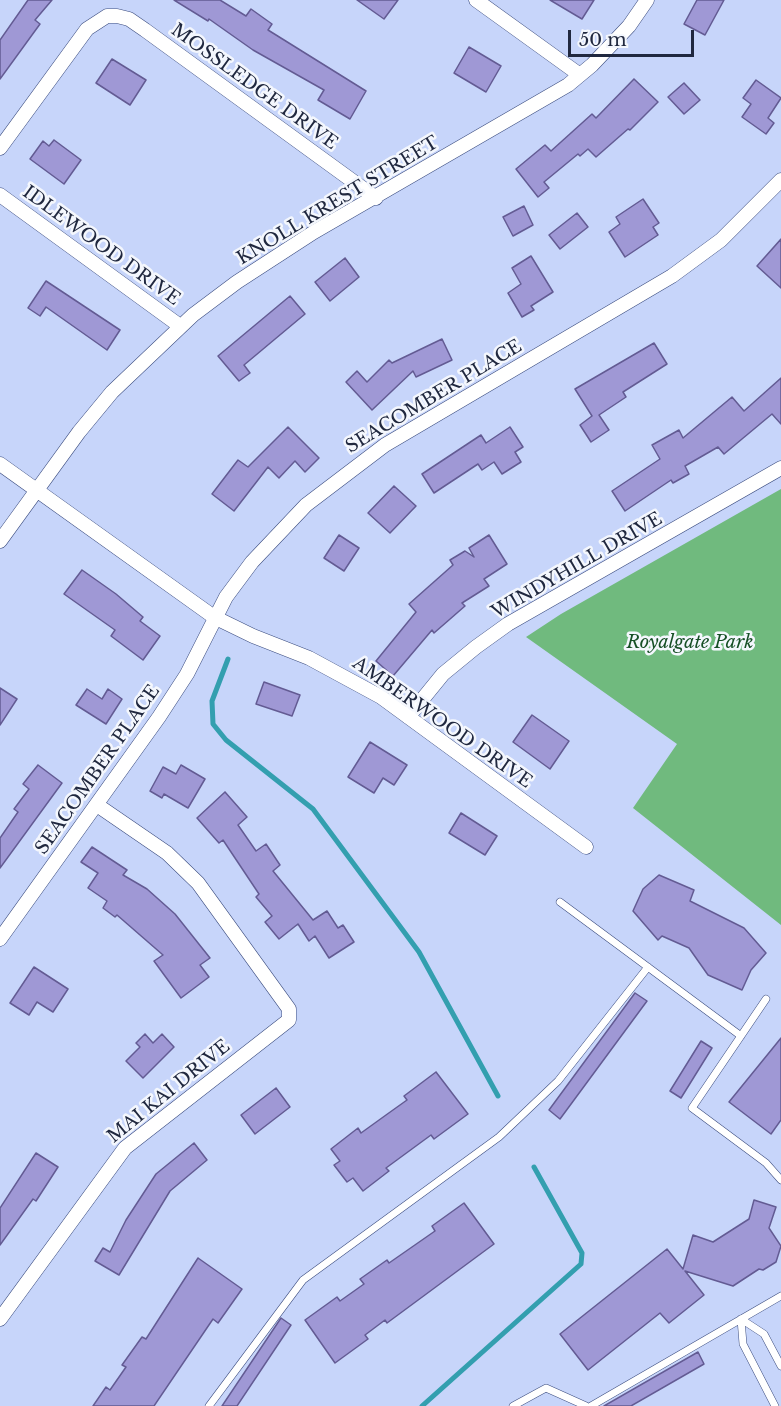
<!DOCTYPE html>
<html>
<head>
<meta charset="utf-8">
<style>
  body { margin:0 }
  #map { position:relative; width:781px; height:1406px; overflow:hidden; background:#c7d5fa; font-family:"Libre Baskerville",serif }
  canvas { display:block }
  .scale { position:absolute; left:568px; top:30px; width:126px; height:27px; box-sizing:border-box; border:3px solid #20283f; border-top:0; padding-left:8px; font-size:18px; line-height:21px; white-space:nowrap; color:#20283f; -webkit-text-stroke:4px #f4f7fd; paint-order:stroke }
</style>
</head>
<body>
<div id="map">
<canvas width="781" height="1406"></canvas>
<div class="scale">50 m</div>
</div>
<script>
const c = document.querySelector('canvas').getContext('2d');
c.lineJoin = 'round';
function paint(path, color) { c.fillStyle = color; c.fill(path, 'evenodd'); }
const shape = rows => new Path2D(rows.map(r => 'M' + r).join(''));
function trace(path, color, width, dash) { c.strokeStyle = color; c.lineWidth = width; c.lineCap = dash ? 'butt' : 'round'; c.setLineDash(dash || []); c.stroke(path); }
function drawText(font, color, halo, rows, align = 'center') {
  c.font = font + ' "Libre Baskerville",serif'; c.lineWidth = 5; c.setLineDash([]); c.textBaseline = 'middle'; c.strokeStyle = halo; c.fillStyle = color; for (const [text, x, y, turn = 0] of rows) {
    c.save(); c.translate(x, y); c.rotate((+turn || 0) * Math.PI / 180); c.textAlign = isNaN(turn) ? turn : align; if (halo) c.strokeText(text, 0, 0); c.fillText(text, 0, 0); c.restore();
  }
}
const green = shape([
  [781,489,781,925,633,808,677,744,526,637,561,614]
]);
const stream = shape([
  [228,659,212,701,213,724,226,740,313,809,419,952,498,1096],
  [422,1406,581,1264,582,1253,534,1167]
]);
const building = shape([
  [28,0,52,0,35,20,40,24,0,79,0,40,28,0],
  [174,0,220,0,246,16,251,9,272,24,268,30,366,91,350,119,318,100,324,90,253,50,209,19,208,21,174,0],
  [357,0,398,0,384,19,357,0],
  [550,0,594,0,582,19,550,0],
  [697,0,724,0,705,35,684,24,697,0],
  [469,47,501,66,486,92,454,73,469,47],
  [112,59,146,80,130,105,96,83,112,59],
  [634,79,658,102,630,130,628,129,596,157,588,149,580,156,578,154,544,182,549,188,538,197,516,169,545,145,551,151,592,114,596,118,634,79],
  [756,80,781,98,768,118,774,123,766,134,742,117,751,104,743,98,756,80],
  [684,83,700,100,684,114,668,97,684,83],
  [54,140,81,160,64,184,30,159,43,141,49,146,54,140],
  [643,199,659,223,653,227,658,235,625,257,609,232,620,224,616,217,643,199],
  [524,206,533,225,513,236,503,217,524,206],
  [577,213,588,227,560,249,549,235,577,213],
  [781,239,781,288,757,266,781,239],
  [531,256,553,292,531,306,534,310,522,317,508,293,521,284,512,268,531,256],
  [345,258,359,277,330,301,315,282,345,258],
  [46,281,120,330,107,350,46,307,40,316,28,308,46,281],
  [290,296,305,314,244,365,250,373,239,381,218,356,290,296],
  [442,339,452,360,416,377,413,371,372,410,346,382,357,371,367,382,389,360,392,363,442,339],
  [654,343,667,364,623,392,626,397,599,415,609,430,591,442,580,425,592,416,575,389,654,343],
  [781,378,781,424,772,414,724,454,718,447,685,466,689,474,673,483,671,480,625,511,612,491,660,459,652,445,679,430,683,438,732,397,744,411,781,378],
  [288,427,319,458,305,472,295,461,279,478,268,467,234,511,212,494,238,460,248,467,288,427],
  [510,427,523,447,515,452,521,462,502,474,494,462,482,470,478,464,434,493,422,474,481,435,486,443,510,427],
  [394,486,416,506,390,533,368,513,394,486],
  [339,535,359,548,344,571,324,558,339,535],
  [489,535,507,564,484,579,489,586,462,603,465,606,434,633,432,630,393,676,376,661,416,612,409,604,453,565,450,560,465,551,474,557,469,548,489,535],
  [82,570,116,594,143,617,140,621,160,636,143,660,111,636,115,630,64,594,82,570],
  [264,682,300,695,292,716,256,704,264,682],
  [0,688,17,699,0,725,0,688],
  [87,689,102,699,108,689,122,699,106,724,76,705,87,689],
  [532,715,569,741,550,769,513,742,532,715],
  [370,742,407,765,394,785,383,778,374,793,348,777,370,742],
  [38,765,62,783,0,868,0,838,18,812,14,809,29,789,23,784,38,765],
  [181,765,205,779,188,808,164,794,162,798,150,791,163,767,176,774,181,765],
  [225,792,247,817,238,825,256,851,266,844,280,865,273,871,313,920,327,911,338,928,343,925,354,942,329,958,315,936,309,941,298,924,279,939,265,922,272,916,256,897,259,894,223,840,219,843,197,818,225,792],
  [461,813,497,836,485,855,449,833,461,813],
  [92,847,127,870,123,875,147,889,175,914,210,958,200,965,209,977,181,998,154,961,163,955,117,915,115,917,103,908,107,901,88,888,98,873,81,862,92,847],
  [659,875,694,890,690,901,744,928,766,953,751,970,742,990,708,975,689,948,662,936,658,940,633,911,643,889,659,875],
  [34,967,68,989,53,1012,37,1002,29,1015,10,1003,34,967],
  [635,993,647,1001,560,1119,549,1110,635,993],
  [145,1034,153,1043,162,1034,174,1047,143,1078,126,1061,140,1047,136,1043,145,1034],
  [781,1038,781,1120,771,1134,729,1102,781,1038],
  [701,1041,712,1048,681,1098,670,1091,701,1041],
  [436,1072,468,1114,434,1139,431,1135,386,1168,389,1171,363,1191,353,1178,347,1182,334,1165,340,1161,331,1149,358,1128,361,1133,386,1115,407,1100,404,1096,436,1072],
  [276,1088,290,1107,255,1134,241,1115,276,1088],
  [194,1143,207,1160,170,1191,119,1275,95,1261,103,1248,110,1252,126,1220,156,1174,194,1143],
  [36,1153,58,1167,36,1201,33,1199,0,1245,0,1208,36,1153],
  [754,1200,776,1207,769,1228,781,1246,776,1262,763,1270,759,1269,733,1286,685,1271,704,1295,669,1323,660,1313,588,1370,560,1334,667,1249,683,1269,693,1235,713,1242,749,1219,754,1200],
  [464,1203,494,1244,387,1323,385,1320,365,1335,368,1339,335,1363,305,1320,337,1297,340,1301,364,1284,360,1279,387,1260,389,1263,435,1231,432,1226,464,1203],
  [198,1258,242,1289,218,1323,213,1319,154,1406,93,1406,106,1387,110,1390,126,1367,122,1365,142,1337,146,1339,198,1258],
  [281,1318,291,1325,237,1406,222,1406,281,1318],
  [698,1352,704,1364,631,1406,604,1406,698,1352]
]);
const lane = shape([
  [560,902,741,1036],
  [766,999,692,1108,766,1163,781,1180],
  [741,1319,743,1344,775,1406],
  [741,1319,764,1334,781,1366],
  [209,1406,303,1280,499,1137,558,1081,648,967],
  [513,1406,546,1388,586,1406],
  [591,1406,781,1296]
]);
const street = shape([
  [476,0,580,75],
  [0,148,87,29,107,16,117,16,129,19,145,30,376,198],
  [0,195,180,326],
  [0,464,214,617,253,636,309,658,381,697,586,847],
  [0,541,79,432,112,392,193,315,237,282,314,232,568,85,592,65,629,26,647,0],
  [408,717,443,674,476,647,508,624,781,468],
  [0,939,159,717,187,674,226,597,252,562,306,505,385,445,672,276,721,240,781,180],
  [0,1319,125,1148,289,1020,289,1009,198,883,167,853,97,805]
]);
const streetNames = [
  ["MOSSLEDGE DRIVE",254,87,36],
  ["KNOLL KREST STREET",338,201,-31],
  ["IDLEWOOD DRIVE",101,246,36],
  ["SEACOMBER PLACE",434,397,-31],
  ["WINDYHILL DRIVE",577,566,-30],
  ["AMBERWOOD DRIVE",442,723,35],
  ["SEACOMBER PLACE",98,770,-55],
  ["MAI KAI DRIVE",169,1092,-39]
];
const parkNames = [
  ["Royalgate Park",690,643]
];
paint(green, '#70ba7e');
trace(stream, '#339faf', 5);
paint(building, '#9f98d5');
trace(building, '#635b93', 1.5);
trace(lane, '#3b4c7f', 8);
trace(street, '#3b4c7f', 15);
trace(lane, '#fff', 7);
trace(street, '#fff', 14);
drawText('18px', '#20283f', '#f4f7fd', streetNames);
drawText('italic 18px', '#175026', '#f4f7fd', parkNames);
</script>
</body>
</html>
